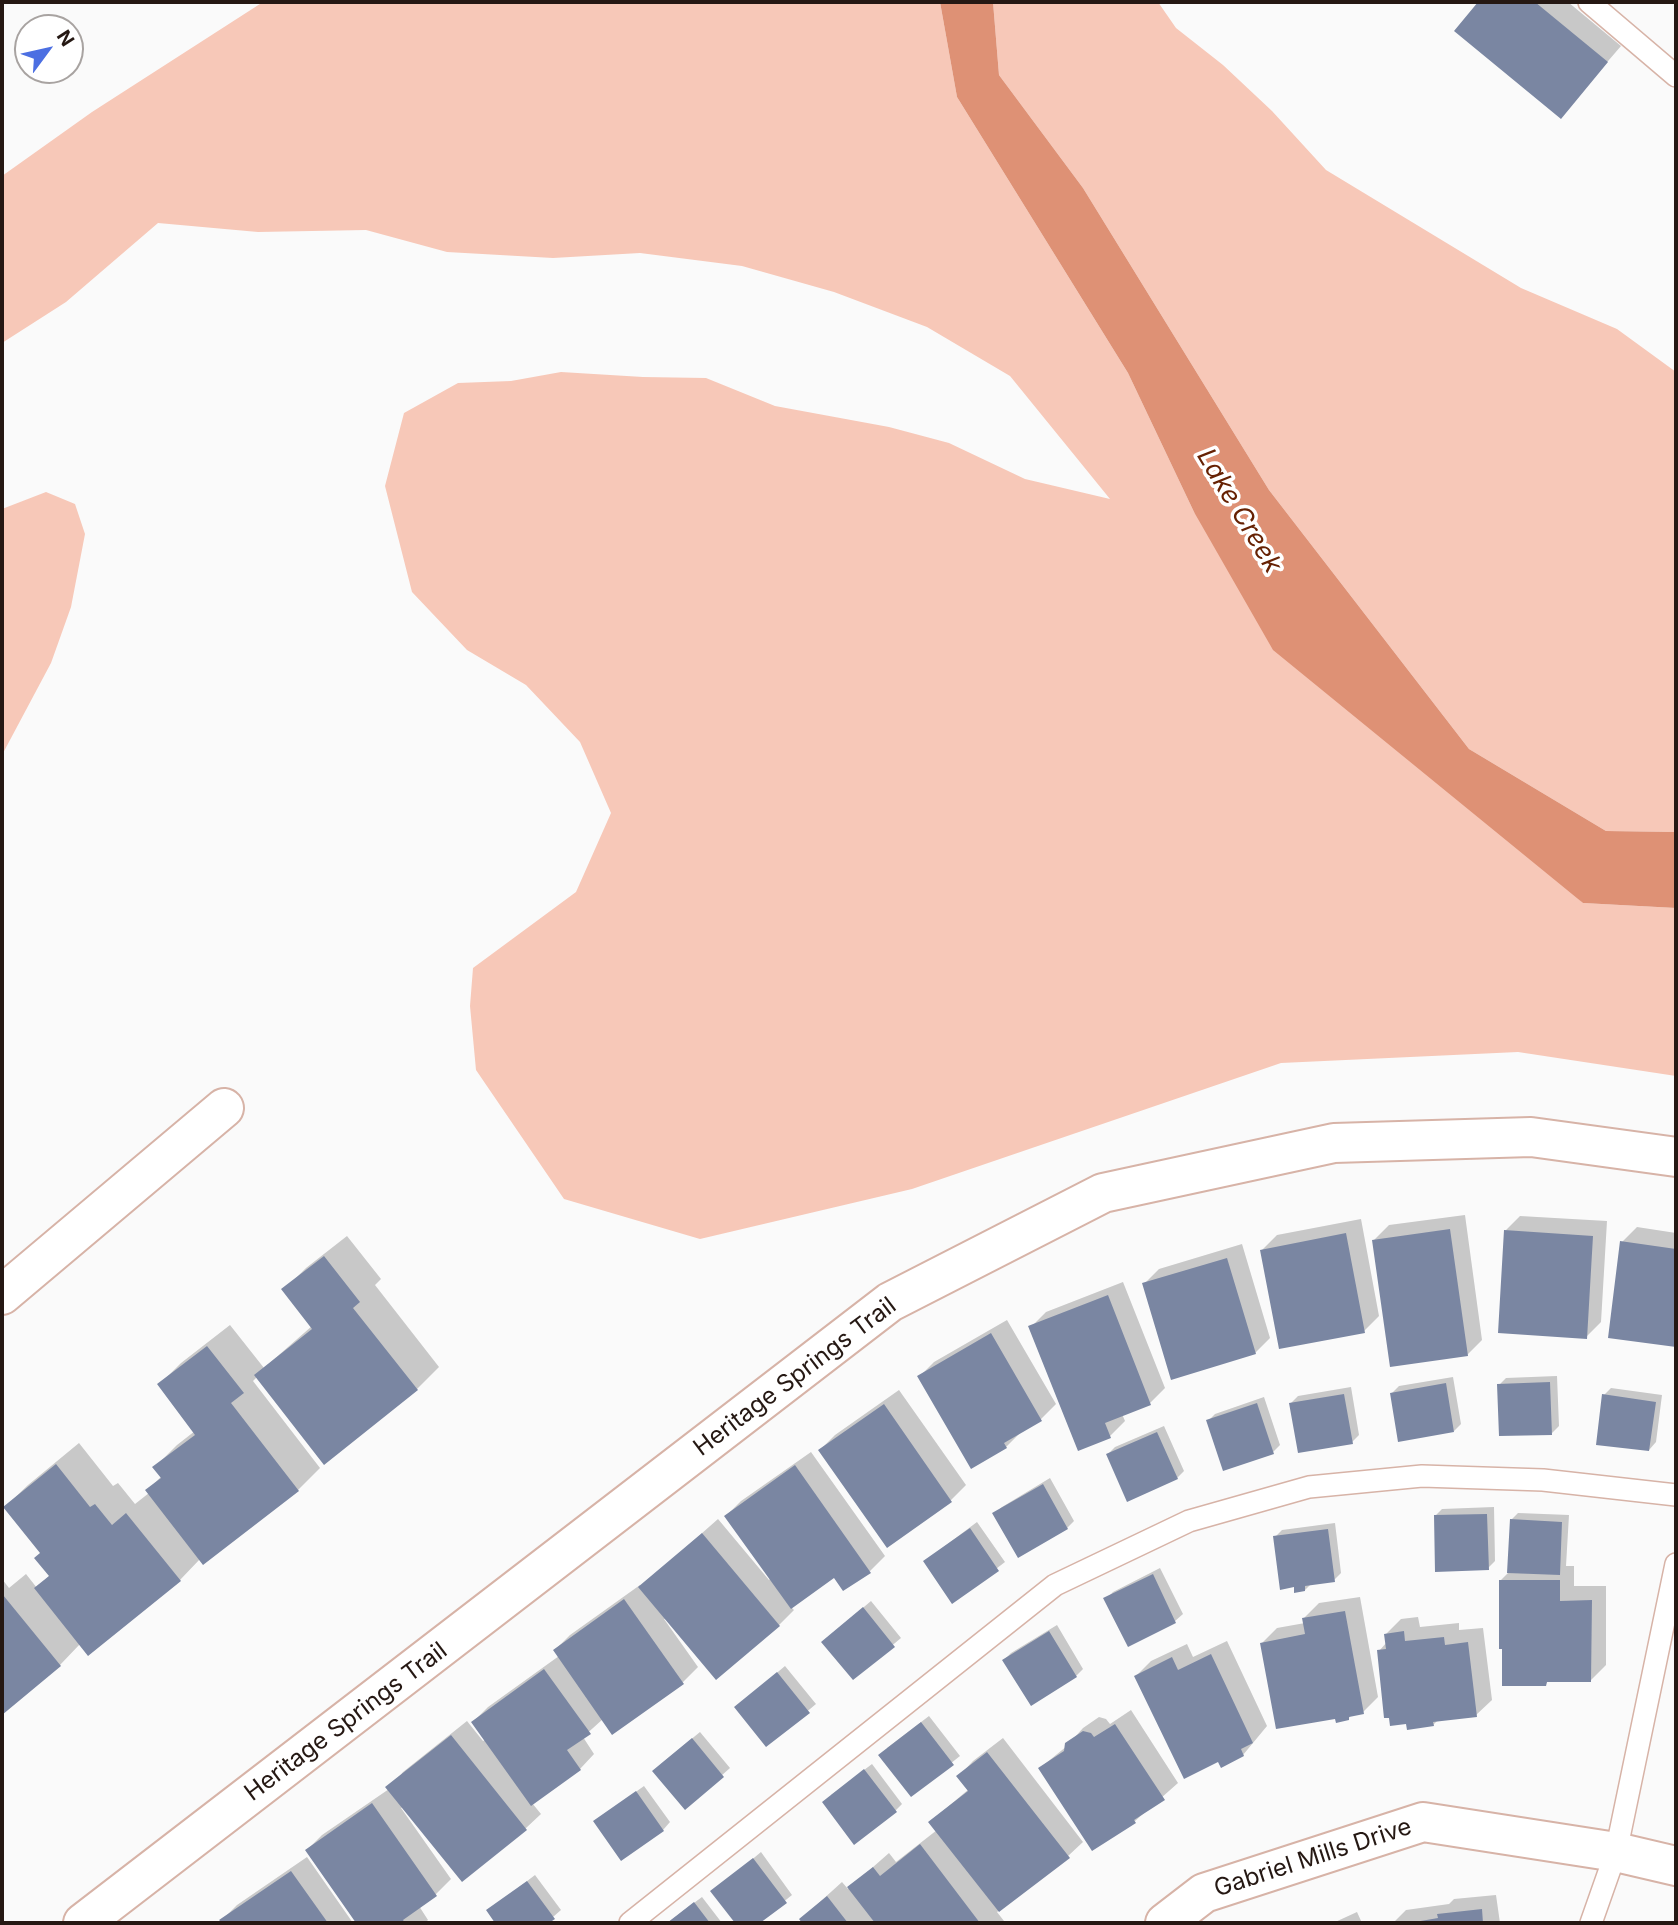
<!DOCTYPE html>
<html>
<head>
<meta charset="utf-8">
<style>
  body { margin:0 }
  #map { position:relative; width:1678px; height:1925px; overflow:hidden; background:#fafafa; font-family:Inter,sans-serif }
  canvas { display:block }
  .frame { position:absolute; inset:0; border:4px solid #251813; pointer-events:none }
  .north { position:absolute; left:14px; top:14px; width:70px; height:70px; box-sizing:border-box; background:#fff; border:2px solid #a8a3a1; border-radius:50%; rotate:57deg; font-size:19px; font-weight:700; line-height:28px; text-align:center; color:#251813 }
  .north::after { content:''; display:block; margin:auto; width:24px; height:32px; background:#4c6fe2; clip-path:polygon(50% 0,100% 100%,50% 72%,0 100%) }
</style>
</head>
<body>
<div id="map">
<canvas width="1678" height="1925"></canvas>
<div class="frame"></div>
<div class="north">N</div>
</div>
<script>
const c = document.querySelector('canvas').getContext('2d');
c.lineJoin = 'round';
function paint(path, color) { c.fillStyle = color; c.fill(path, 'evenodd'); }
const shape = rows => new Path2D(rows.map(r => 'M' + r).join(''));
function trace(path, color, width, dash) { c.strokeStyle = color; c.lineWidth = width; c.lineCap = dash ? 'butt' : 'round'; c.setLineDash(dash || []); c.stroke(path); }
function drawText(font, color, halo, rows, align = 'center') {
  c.font = font + ' Inter,sans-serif'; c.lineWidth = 7; c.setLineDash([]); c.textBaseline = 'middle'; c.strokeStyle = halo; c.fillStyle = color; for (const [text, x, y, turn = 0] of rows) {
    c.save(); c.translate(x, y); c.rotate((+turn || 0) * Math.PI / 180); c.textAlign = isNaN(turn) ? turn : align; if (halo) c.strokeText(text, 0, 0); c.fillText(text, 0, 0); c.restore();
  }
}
const green = shape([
  [263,2,940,2,957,97,1128,373,1194,512,1583,903,1676,908,1676,1076,1518,1052,1281,1063,912,1189,700,1239,564,1199,476,1070,470,1006,473,968,576,892,611,813,580,742,526,685,467,650,412,592,385,486,404,413,458,383,511,381,561,372,643,377,706,378,775,406,889,427,949,443,1025,479,1110,499,1010,376,927,327,834,292,742,266,640,253,553,258,447,252,366,230,258,232,158,223,66,302,2,343,2,176,92,112],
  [993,2,1158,2,1176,28,1223,65,1272,111,1326,170,1521,288,1617,329,1676,372,1676,832,1606,831,1469,749,1269,490,1083,188,999,75],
  [46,492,75,504,85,534,71,607,51,663,2,755,2,509]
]);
const water = shape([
  [940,2,993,2,999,75,1083,188,1269,490,1469,749,1606,831,1676,832,1676,908,1583,903,1273,650,1194,512,1128,373,957,97]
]);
const shadow = shape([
  [1480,2,1568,2,1621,46,1560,117,1457,30],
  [1465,1215,1482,1340,1467,1355,1374,1240,1389,1225],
  [1520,1216,1607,1221,1601,1322,1586,1337,1505,1231],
  [1361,1219,1379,1316,1364,1331,1262,1250,1277,1235],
  [1637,1227,1676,1233,1676,1345,1610,1336,1622,1242],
  [347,1236,381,1279,375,1285,439,1367,417,1389,257,1377,253,1381,320,1468,298,1490,200,1559,180,1580,80,1644,60,1665,2,1713,2,1579,9,1588,26,1574,37,1588,50,1575,42,1552,5,1507,28,1485,79,1443,113,1486,118,1483,135,1504,149,1493,147,1490,162,1476,155,1467,177,1445,195,1431,159,1385,181,1363,230,1325,264,1368,312,1326,284,1290,306,1268],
  [1242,1244,1270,1338,1255,1353,1144,1284,1159,1269],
  [1123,1282,1165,1388,1150,1403,1122,1414,1125,1421,1110,1436,1079,1448,1031,1327,1046,1312],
  [1007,1320,1056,1404,1041,1419,1021,1432,1006,1447,919,1377,934,1362],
  [1557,1376,1559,1426,1552,1433,1499,1385,1506,1378],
  [1453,1377,1461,1424,1454,1431,1392,1393,1399,1386],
  [1351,1387,1359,1435,1352,1442,1291,1403,1298,1396],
  [1611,1388,1662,1395,1656,1442,1649,1450,1604,1395],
  [899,1390,966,1485,951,1500,887,1545,820,1450,835,1435],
  [1264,1397,1280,1445,1273,1452,1208,1421,1215,1414],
  [1164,1426,1184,1471,1177,1478,1108,1454,1115,1447],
  [811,1452,885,1556,870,1571,834,1576,791,1607,794,1610,779,1625,666,1618,664,1619,698,1667,683,1682,613,1733,603,1719,583,1737,594,1754,580,1769,532,1803,541,1814,526,1828,462,1880,403,1807,401,1808,451,1879,436,1894,419,1906,428,1920,425,1923,359,1923,307,1850,322,1835,389,1789,403,1772,467,1721,483,1741,485,1740,473,1722,488,1707,559,1656,555,1650,570,1635,640,1585,641,1587,718,1519,769,1580,771,1578,726,1516,741,1501],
  [1050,1478,1074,1521,1067,1528,994,1514,1002,1507],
  [1494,1507,1495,1561,1488,1568,1435,1516,1442,1509],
  [1518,1513,1569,1515,1566,1566,1574,1566,1574,1586,1606,1586,1606,1665,1591,1680,1549,1680,1545,1684,1501,1580,1509,1572,1511,1520],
  [977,1522,1005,1562,953,1602,925,1561],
  [1335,1523,1341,1573,1334,1580,1311,1584,1305,1590,1275,1537,1282,1530],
  [1160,1568,1183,1614,1175,1621,1128,1644,1106,1599,1113,1592],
  [1360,1597,1378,1697,1363,1712,1352,1714,1348,1719,1262,1643,1277,1628,1305,1623,1304,1618,1319,1603],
  [871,1601,901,1638,853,1678,831,1635],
  [1418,1617,1420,1627,1459,1623,1459,1630,1483,1628,1492,1700,1476,1715,1438,1720,1433,1725,1379,1651,1387,1642,1386,1634,1401,1619],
  [1057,1625,1083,1669,1076,1676,1004,1660,1011,1653],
  [1227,1641,1267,1726,1243,1755,1136,1676,1151,1661,1187,1644,1193,1657],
  [785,1666,816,1704,767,1745,736,1707],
  [1131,1710,1178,1783,1135,1821,1093,1849,1040,1768,1067,1746,1083,1728,1099,1717,1106,1719,1110,1724],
  [929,1716,960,1756,911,1795,887,1748],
  [700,1732,730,1768,685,1808,661,1764],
  [1003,1738,1083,1842,1068,1856,997,1912,1004,1921,1002,1923,805,1923,801,1919,842,1882,848,1889,889,1853,896,1862,937,1830,930,1822,969,1789,959,1776,973,1761],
  [872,1764,902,1804,895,1811,831,1795],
  [644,1786,670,1822,663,1830,595,1821],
  [761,1852,792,1895,757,1923,737,1923,713,1892],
  [307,1857,353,1923,224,1923,222,1920,237,1905],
  [535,1875,561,1910,546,1923,497,1923,488,1911],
  [1496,1895,1500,1923,1393,1923,1406,1910,1449,1904,1454,1899],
  [702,1897,722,1923,667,1923],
  [1357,1912,1362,1923,1333,1923]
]);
const building = shape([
  [1478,2,1535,2,1608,62,1561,119,1454,31],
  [1450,1229,1468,1356,1390,1367,1372,1240],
  [1504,1230,1593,1236,1587,1339,1498,1333],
  [1346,1233,1365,1333,1279,1349,1260,1250],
  [1620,1241,1676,1249,1676,1347,1608,1338],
  [324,1256,360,1302,353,1308,418,1390,324,1465,254,1375,312,1329,281,1289],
  [1227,1258,1256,1354,1171,1380,1142,1283],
  [1108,1295,1151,1405,1105,1423,1111,1438,1078,1451,1028,1326],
  [991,1333,1042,1421,1004,1443,1007,1448,971,1469,917,1376],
  [207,1346,244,1393,231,1403,299,1491,203,1565,145,1490,161,1478,152,1467,195,1435,157,1384],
  [1550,1382,1552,1435,1499,1436,1497,1384],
  [1446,1383,1454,1432,1398,1442,1390,1393],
  [1344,1394,1353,1444,1298,1453,1289,1403],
  [1602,1394,1656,1402,1649,1451,1596,1445],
  [1257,1403,1274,1454,1223,1471,1206,1420],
  [884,1404,952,1502,887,1548,818,1450],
  [1157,1432,1178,1479,1127,1502,1106,1454],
  [56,1464,90,1507,95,1504,112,1525,126,1513,181,1581,88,1656,34,1588,49,1576,34,1558,40,1553,3,1507],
  [795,1465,871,1573,843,1591,834,1578,791,1609,724,1516],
  [1043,1484,1068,1529,1018,1558,992,1513],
  [1487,1514,1489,1570,1435,1572,1434,1515],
  [1510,1519,1562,1522,1560,1575,1507,1573],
  [970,1528,999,1571,952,1604,923,1561],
  [1328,1529,1335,1582,1305,1586,1305,1591,1294,1593,1294,1587,1280,1590,1273,1536],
  [702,1533,780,1626,716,1680,638,1587],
  [1153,1574,1176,1623,1128,1647,1103,1598],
  [1499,1580,1560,1580,1560,1601,1592,1600,1591,1682,1547,1682,1546,1686,1502,1686,1502,1649,1499,1649],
  [3,1595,61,1666,2,1715,2,1596],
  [624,1599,684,1684,612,1735,553,1650],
  [863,1607,895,1647,853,1680,821,1642],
  [1345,1611,1364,1714,1349,1717,1349,1720,1336,1723,1335,1719,1276,1729,1260,1643,1305,1634,1302,1618],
  [1049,1631,1077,1677,1031,1706,1002,1660],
  [1404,1631,1405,1641,1444,1637,1445,1645,1468,1642,1477,1717,1433,1722,1434,1726,1407,1730,1406,1724,1390,1726,1389,1718,1384,1718,1377,1650,1386,1649,1384,1634],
  [1211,1654,1253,1743,1241,1749,1244,1756,1221,1768,1218,1762,1184,1779,1134,1676,1172,1657,1178,1670],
  [544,1669,591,1734,567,1750,581,1770,531,1806,471,1722],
  [777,1672,810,1713,766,1747,734,1707],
  [921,1722,954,1765,911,1797,878,1755],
  [1115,1724,1165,1800,1134,1820,1136,1823,1092,1851,1038,1768,1064,1751,1065,1743,1083,1731,1091,1733,1094,1737],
  [451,1735,527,1830,462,1882,385,1787],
  [692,1738,724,1777,685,1810,652,1771],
  [987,1752,1070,1858,999,1912,928,1822,968,1791,956,1776],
  [864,1769,897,1812,854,1845,822,1802],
  [636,1791,664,1831,621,1861,593,1821],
  [372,1803,437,1896,403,1920,405,1923,356,1923,305,1850],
  [920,1844,980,1923,875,1923,847,1887,873,1867,880,1876],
  [753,1858,787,1903,760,1923,735,1923,710,1891],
  [291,1871,328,1923,222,1923,219,1920],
  [527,1881,555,1919,549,1923,495,1923,486,1910],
  [827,1896,848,1923,802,1923,799,1919],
  [694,1902,710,1923,667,1923],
  [1482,1909,1483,1923,1409,1923,1438,1918,1437,1914]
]);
const lane = shape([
  [1589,2,1676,76],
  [630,1923,1055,1585,1189,1521,1309,1487,1422,1476,1543,1480,1676,1495],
  [1591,1923,1616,1852,1676,1564]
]);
const street = shape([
  [2,1295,224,1108],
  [83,1923,890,1302,1103,1193,1334,1143,1531,1137,1676,1157],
  [1165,1923,1204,1893,1423,1822,1616,1852,1676,1866]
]);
const streetNames = [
  ["Heritage Springs Trail",795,1377,-37],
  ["Heritage Springs Trail",346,1722,-37],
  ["Gabriel Mills Drive",1313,1858,-18]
];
const waterNames = [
  ["Lake Creek",1239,511,59]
];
paint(green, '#f7c8b8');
paint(water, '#de9175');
paint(shadow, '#0003');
paint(building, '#7a86a2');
trace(lane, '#d7b3a7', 24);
trace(street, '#d7b3a7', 42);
trace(lane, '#fff', 21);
trace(street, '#fff', 38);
drawText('24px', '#251813', '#fff', streetNames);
drawText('italic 26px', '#662103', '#fff', waterNames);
</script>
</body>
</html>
